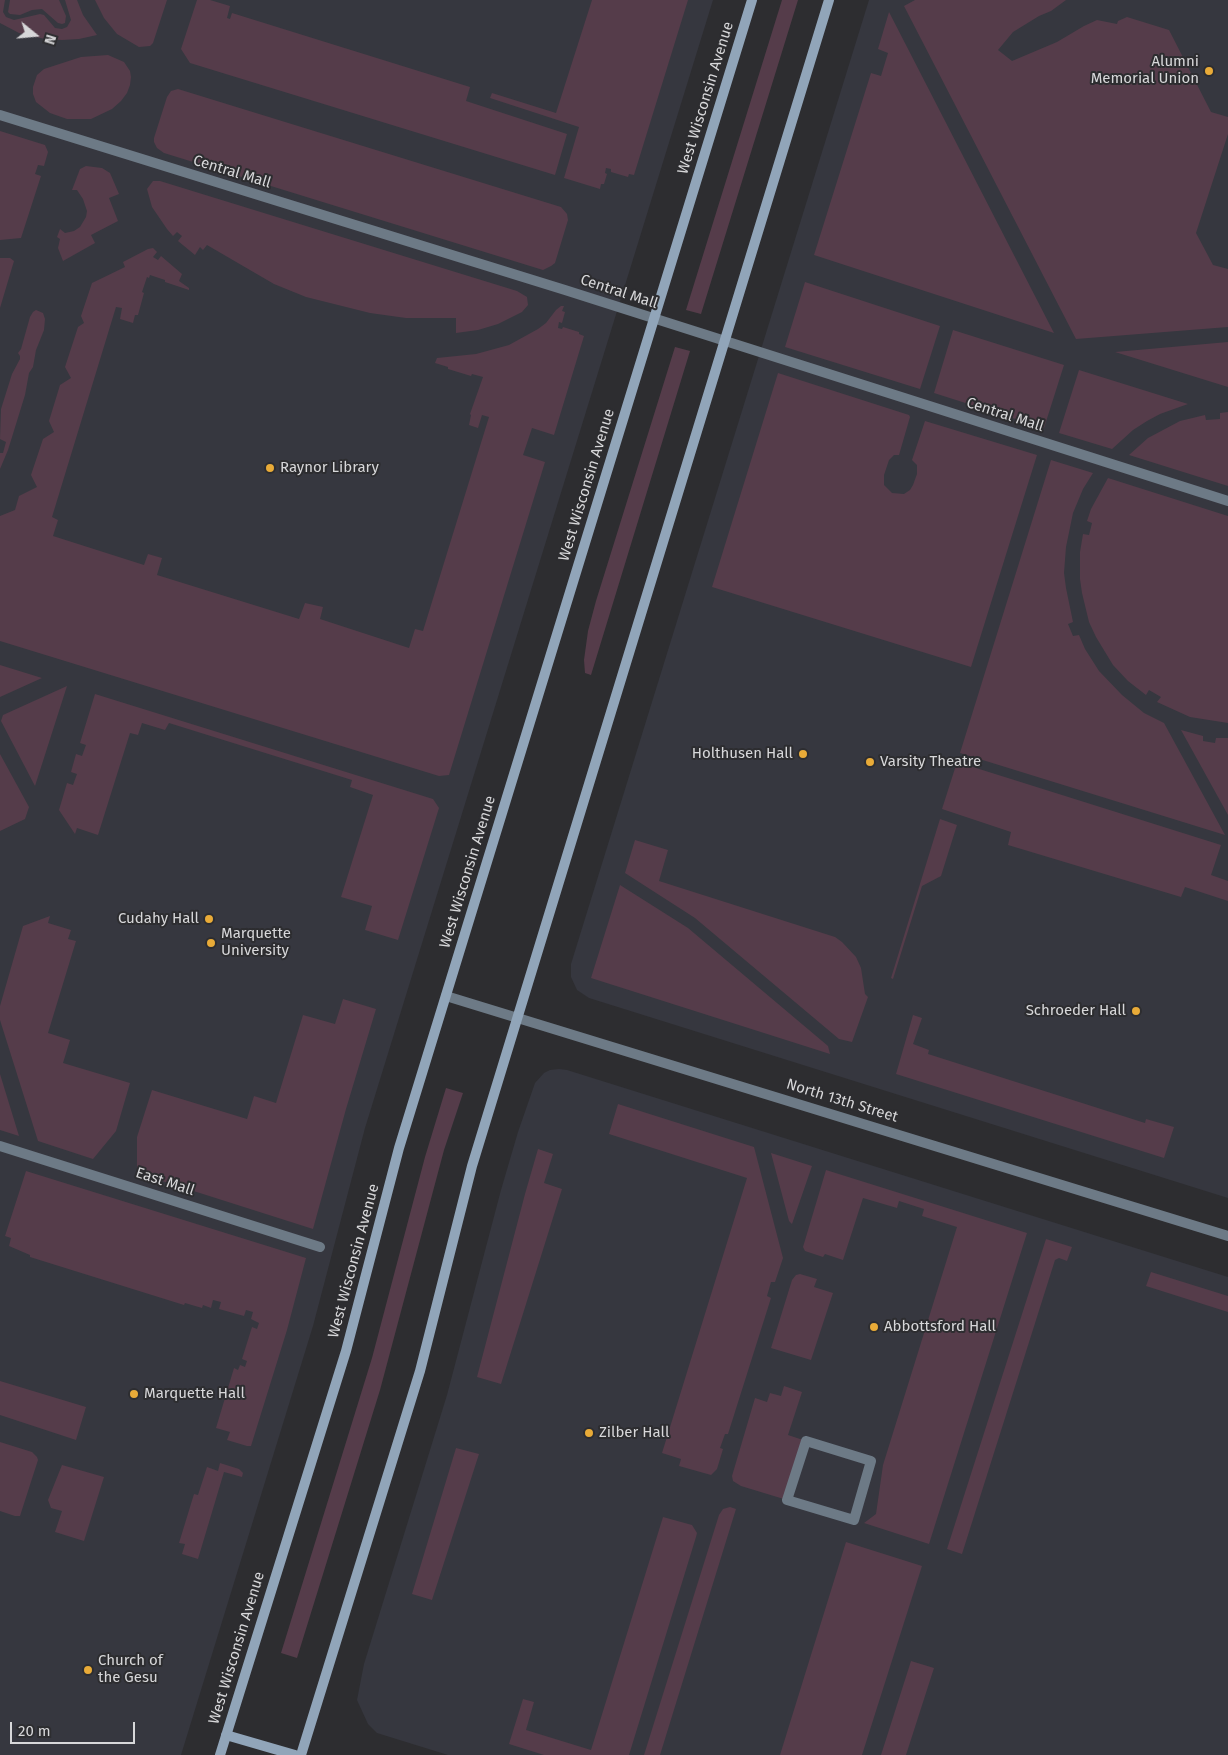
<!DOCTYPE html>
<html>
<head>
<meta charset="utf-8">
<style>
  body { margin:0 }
  #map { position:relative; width:1228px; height:1755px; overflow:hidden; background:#2d2d30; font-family:"Fira Sans",sans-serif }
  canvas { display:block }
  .north { position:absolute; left:10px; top:10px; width:50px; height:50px; -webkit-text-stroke:4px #2d2d30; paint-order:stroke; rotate:107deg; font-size:14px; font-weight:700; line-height:20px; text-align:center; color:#d7d7d9 }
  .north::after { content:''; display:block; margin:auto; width:18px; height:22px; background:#d7d7d9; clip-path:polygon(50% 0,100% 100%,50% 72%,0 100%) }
  .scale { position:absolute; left:10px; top:1722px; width:125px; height:22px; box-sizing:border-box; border:2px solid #d7d7d9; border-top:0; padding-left:6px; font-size:15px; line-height:18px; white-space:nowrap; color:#d7d7d9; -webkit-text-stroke:4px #2d2d30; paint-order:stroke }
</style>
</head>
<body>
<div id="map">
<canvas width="1228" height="1755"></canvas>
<div class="north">N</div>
<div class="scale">20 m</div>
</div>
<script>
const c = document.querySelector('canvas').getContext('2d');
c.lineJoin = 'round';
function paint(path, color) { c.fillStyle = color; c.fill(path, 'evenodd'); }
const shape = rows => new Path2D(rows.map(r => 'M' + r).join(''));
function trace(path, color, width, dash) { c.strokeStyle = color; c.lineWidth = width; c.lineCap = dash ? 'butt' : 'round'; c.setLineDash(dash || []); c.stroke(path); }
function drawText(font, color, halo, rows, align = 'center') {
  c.font = font + ' "Fira Sans",sans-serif'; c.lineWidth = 4; c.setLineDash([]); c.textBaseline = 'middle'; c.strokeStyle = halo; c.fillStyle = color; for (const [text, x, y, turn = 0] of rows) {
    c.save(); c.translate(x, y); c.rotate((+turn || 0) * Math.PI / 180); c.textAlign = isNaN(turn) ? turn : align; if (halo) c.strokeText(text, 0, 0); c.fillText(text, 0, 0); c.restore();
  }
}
const built = shape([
  [0,0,713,0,365,1128,313,1326,181,1755,0,1755],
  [869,0,1228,0,1228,1198,589,998,577,990,571,977,571,964],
  [559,1069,567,1070,1228,1277,1228,1755,448,1755,377,1733,368,1724,357,1700,364,1664,447,1395,501,1190,518,1132,535,1083,544,1073,550,1070]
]);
const green = shape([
  [0,0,5,0,3,12,6,17,14,20,40,14,44,15,55,28,62,29,67,27,71,20,65,0,77,0,83,15,97,35,79,39,62,40,45,39,19,33,0,23],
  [10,0,59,0,66,16,65,23,62,24,58,23,42,9,32,10,20,15,10,14,8,12],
  [95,0,167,0,153,43,150,46,139,47,117,34,104,18],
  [197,0,210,0,230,6,227,18,230,19,232,13,470,87,466,101,567,134,555,175,190,63,181,49],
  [592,0,688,0,634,175,629,174,628,177,611,172,611,169,606,168,605,173,607,174,604,184,601,184,600,189,564,178,579,127,490,98,492,93,556,113],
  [782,0,798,0,701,314,686,310],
  [915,0,1066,0,1051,11,1039,16,1013,32,998,50,1012,61,1057,42,1084,26,1097,20,1117,24,1118,21,1127,17,1169,30,1211,112,1228,117,1228,134,1196,233,1213,265,1228,269,1228,327,1076,339,904,6],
  [889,12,1054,333,814,255,871,73,881,76,888,53,878,49],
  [108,55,124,62,130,71,131,77,130,85,127,93,121,101,112,109,91,119,67,119,50,113,36,102,33,94,33,87,37,75,44,69,81,57],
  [178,89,561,207,567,214,568,220,555,263,551,266,543,270,164,153,157,148,154,142,154,138,167,97,171,91],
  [0,131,45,145,48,152,44,166,38,165,35,174,41,176,21,238,0,240],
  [86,166,102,168,110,173,119,194,109,198,118,221,91,235,95,243,63,261,58,248,60,239,57,237,60,229,65,233,74,231,80,227,86,217,87,211,83,199,77,190,72,190,80,169],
  [153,181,160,181,517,291,527,297,528,305,522,312,498,324,478,330,456,333,456,318,406,318,370,313,306,297,274,284,207,245,203,250,200,247,195,255,178,241,182,236,177,232,173,236,167,229,152,207,147,189],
  [153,248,157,252,153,257,158,260,161,256,182,274,179,281,189,288,189,290,165,282,165,280,150,275,149,278,147,277,142,292,144,293,138,315,135,315,133,323,120,319,122,308,116,307,52,517,58,520,53,536,144,565,148,554,162,558,157,575,299,619,305,603,323,607,320,619,409,648,415,629,423,631,489,417,482,415,478,428,469,425,471,415,470,414,483,377,472,374,471,376,448,369,448,367,435,363,437,358,476,354,509,345,538,329,546,323,556,310,561,306,564,306,562,311,565,312,562,323,559,322,558,328,562,329,563,327,579,332,579,334,584,336,554,435,532,428,523,455,545,462,449,775,439,776,0,641,0,516,15,510,19,496,37,487,31,475,43,439,54,432,49,421,60,385,71,378,65,367,78,327,84,323,81,316,92,283,125,267,123,262,148,249],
  [0,258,10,258,14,261,0,308],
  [805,282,940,326,920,389,785,347],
  [36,310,43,313,45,319,44,330,36,350,33,367,29,373,25,395,8,450,0,469,0,453,3,453,6,442,0,439,1,409,12,374,20,359,20,356,18,353,21,349,30,317,33,312],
  [953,330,1064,365,1044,428,934,393],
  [1228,342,1228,387,1115,352],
  [675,347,690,351,591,675,585,673,584,660,588,631,596,601],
  [1079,370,1188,404,1160,414,1147,421,1133,430,1112,449,1059,433],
  [778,373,909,415,910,417,899,455,894,455,889,460,884,475,884,485,892,493,904,494,910,490,913,485,917,474,917,465,912,460,925,421,1037,455,971,667,712,587],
  [1228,412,1228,486,1129,455,1148,438,1180,421,1205,415,1206,420,1220,419,1220,413],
  [1051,460,1093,473,1083,489,1073,513,1066,547,1064,573,1066,588,1073,622,1068,624,1073,636,1079,635,1085,649,1099,671,1122,695,1144,713,1164,723,1225,835,960,753],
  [1108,478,1228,516,1228,723,1190,717,1157,702,1161,697,1149,690,1146,695,1128,681,1113,665,1096,637,1089,622,1082,593,1080,579,1080,552,1083,534,1089,535,1092,523,1087,521,1091,509],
  [0,665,42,678,0,697],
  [67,686,35,786,1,721,3,715],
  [95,694,433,799,439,808,398,940,365,930,372,906,341,897,373,795,350,787,352,780,169,723,165,730,142,723,138,735,130,733,98,835,77,828,75,834,59,810,67,783,73,785,77,774,71,772,76,754,82,756,86,745,80,743],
  [1181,730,1203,736,1203,741,1215,743,1216,738,1228,738,1228,815],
  [0,754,29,807,25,819,0,831],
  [957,762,1221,845,1211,875,1228,881,1228,901,1185,887,1181,897,1008,845,1011,832,942,809],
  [940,819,957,825,941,876,922,886,893,979,891,978],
  [635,840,668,850,659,881,835,937,842,942,856,957,861,968,865,994,868,997,852,1042,839,1039,695,918,625,873],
  [620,885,688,928,828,1046,830,1054,591,978],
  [50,916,48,923,71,930,68,939,76,941,48,1033,70,1040,63,1063,130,1083,116,1131,93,1159,38,1141,0,1020,0,1006,23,926],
  [343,999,376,1009,346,1109,313,1229,137,1173,137,1137,152,1090,247,1119,254,1096,276,1103,303,1015,335,1024],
  [913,1015,922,1018,913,1044,929,1050,928,1054,1145,1123,1146,1119,1174,1127,1164,1158,896,1074],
  [0,1074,19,1136,0,1130],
  [446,1088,463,1093,444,1150,380,1390,297,1658,281,1653,372,1358,425,1157],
  [618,1104,754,1147,783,1258,775,1282,771,1282,767,1296,771,1298,728,1434,725,1434,720,1448,723,1449,717,1469,711,1475,679,1466,681,1459,662,1453,747,1178,609,1134],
  [538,1149,553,1154,544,1183,562,1189,501,1384,477,1377,525,1194],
  [771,1153,812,1166,792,1224,789,1221],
  [826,1170,1027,1233,929,1544,864,1523,876,1514,883,1465,957,1227,922,1216,924,1209,899,1201,897,1208,863,1198,843,1260,825,1254,823,1257,805,1251,803,1247],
  [26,1171,306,1258,287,1330,251,1446,247,1446,227,1440,230,1432,216,1428,234,1368,238,1370,240,1365,245,1367,247,1361,242,1359,252,1327,257,1329,259,1323,251,1319,253,1312,246,1310,244,1316,219,1309,221,1302,213,1300,211,1308,203,1305,202,1308,185,1303,184,1305,30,1257,30,1255,9,1246,11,1238,5,1236],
  [1046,1239,1072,1247,1067,1261,1059,1258,1055,1260,962,1554,947,1549],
  [1151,1272,1228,1296,1228,1312,1146,1286],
  [800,1274,817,1279,814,1287,833,1293,811,1360,771,1348,792,1280,796,1275],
  [0,1381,86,1407,76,1440,0,1415],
  [784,1386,802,1392,788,1435,806,1441,787,1500,741,1486,733,1481,732,1476,755,1398,767,1402,770,1393,781,1396],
  [0,1442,32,1452,37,1457,38,1460,20,1516,15,1516,0,1511],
  [456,1448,479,1454,432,1600,412,1594],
  [220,1463,239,1469,243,1473,242,1477,224,1472,198,1559,182,1554,185,1544,179,1543,194,1494,198,1495,207,1467,218,1471],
  [62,1465,104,1477,84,1541,55,1532,62,1511,51,1508,48,1500],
  [730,1507,736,1509,660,1755,644,1755,719,1515,723,1509],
  [663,1517,692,1525,697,1533,696,1537,629,1755,544,1755,509,1744,523,1699,534,1702,526,1730,591,1750],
  [846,1542,922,1566,862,1755,780,1755],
  [911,1661,934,1668,906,1755,881,1755]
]);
const street = shape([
  [0,115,565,290,1228,501],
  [446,996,1228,1236],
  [0,1146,320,1247],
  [806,1441,871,1461,854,1520,787,1500,806,1441]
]);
const secondary = shape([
  [226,1735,295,1755],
  [220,1755,346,1351,399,1148,752,0],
  [301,1755,420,1371,472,1166,829,0]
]);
const markers = [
  [1209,71,5,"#e9ab38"],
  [270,468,5,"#e9ab38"],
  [803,754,5,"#e9ab38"],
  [870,762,5,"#e9ab38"],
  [209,919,5,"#e9ab38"],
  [211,943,5,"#e9ab38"],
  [1136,1011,5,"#e9ab38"],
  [874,1327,5,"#e9ab38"],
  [134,1394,5,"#e9ab38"],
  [589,1433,5,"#e9ab38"],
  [88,1670,5,"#e9ab38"]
];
const poiNames = [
  ["Alumni",1199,62,"right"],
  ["Memorial Union",1199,79,"right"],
  ["Raynor Library",280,468],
  ["Holthusen Hall",793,754,"right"],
  ["Varsity Theatre",880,762],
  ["Cudahy Hall",199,919,"right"],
  ["Marquette",221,934],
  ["University",221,951],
  ["Schroeder Hall",1126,1011,"right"],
  ["Abbottsford Hall",884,1327],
  ["Marquette Hall",144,1394],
  ["Zilber Hall",599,1433],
  ["Church of",98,1661],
  ["the Gesu",98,1678]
];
const streetNames = [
  ["West Wisconsin Avenue",706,98,-73],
  ["Central Mall",232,172,17],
  ["Central Mall",619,292,18],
  ["Central Mall",1005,415,18],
  ["West Wisconsin Avenue",587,485,-73],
  ["West Wisconsin Avenue",468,872,-73],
  ["North 13th Street",842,1101,17],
  ["East Mall",165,1182,18],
  ["West Wisconsin Avenue",354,1261,-75],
  ["West Wisconsin Avenue",237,1648,-73]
];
paint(built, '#36373f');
paint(green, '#553c4a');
trace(street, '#6d7a86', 10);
trace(secondary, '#91a5b9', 10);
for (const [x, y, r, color] of markers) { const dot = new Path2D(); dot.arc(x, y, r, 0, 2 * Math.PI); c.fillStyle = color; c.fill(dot); trace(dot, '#2d2d30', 2); }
drawText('15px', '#d7d7d9', '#2d2d30', poiNames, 'left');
drawText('15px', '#d7d7d9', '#2d2d30', streetNames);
</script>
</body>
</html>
